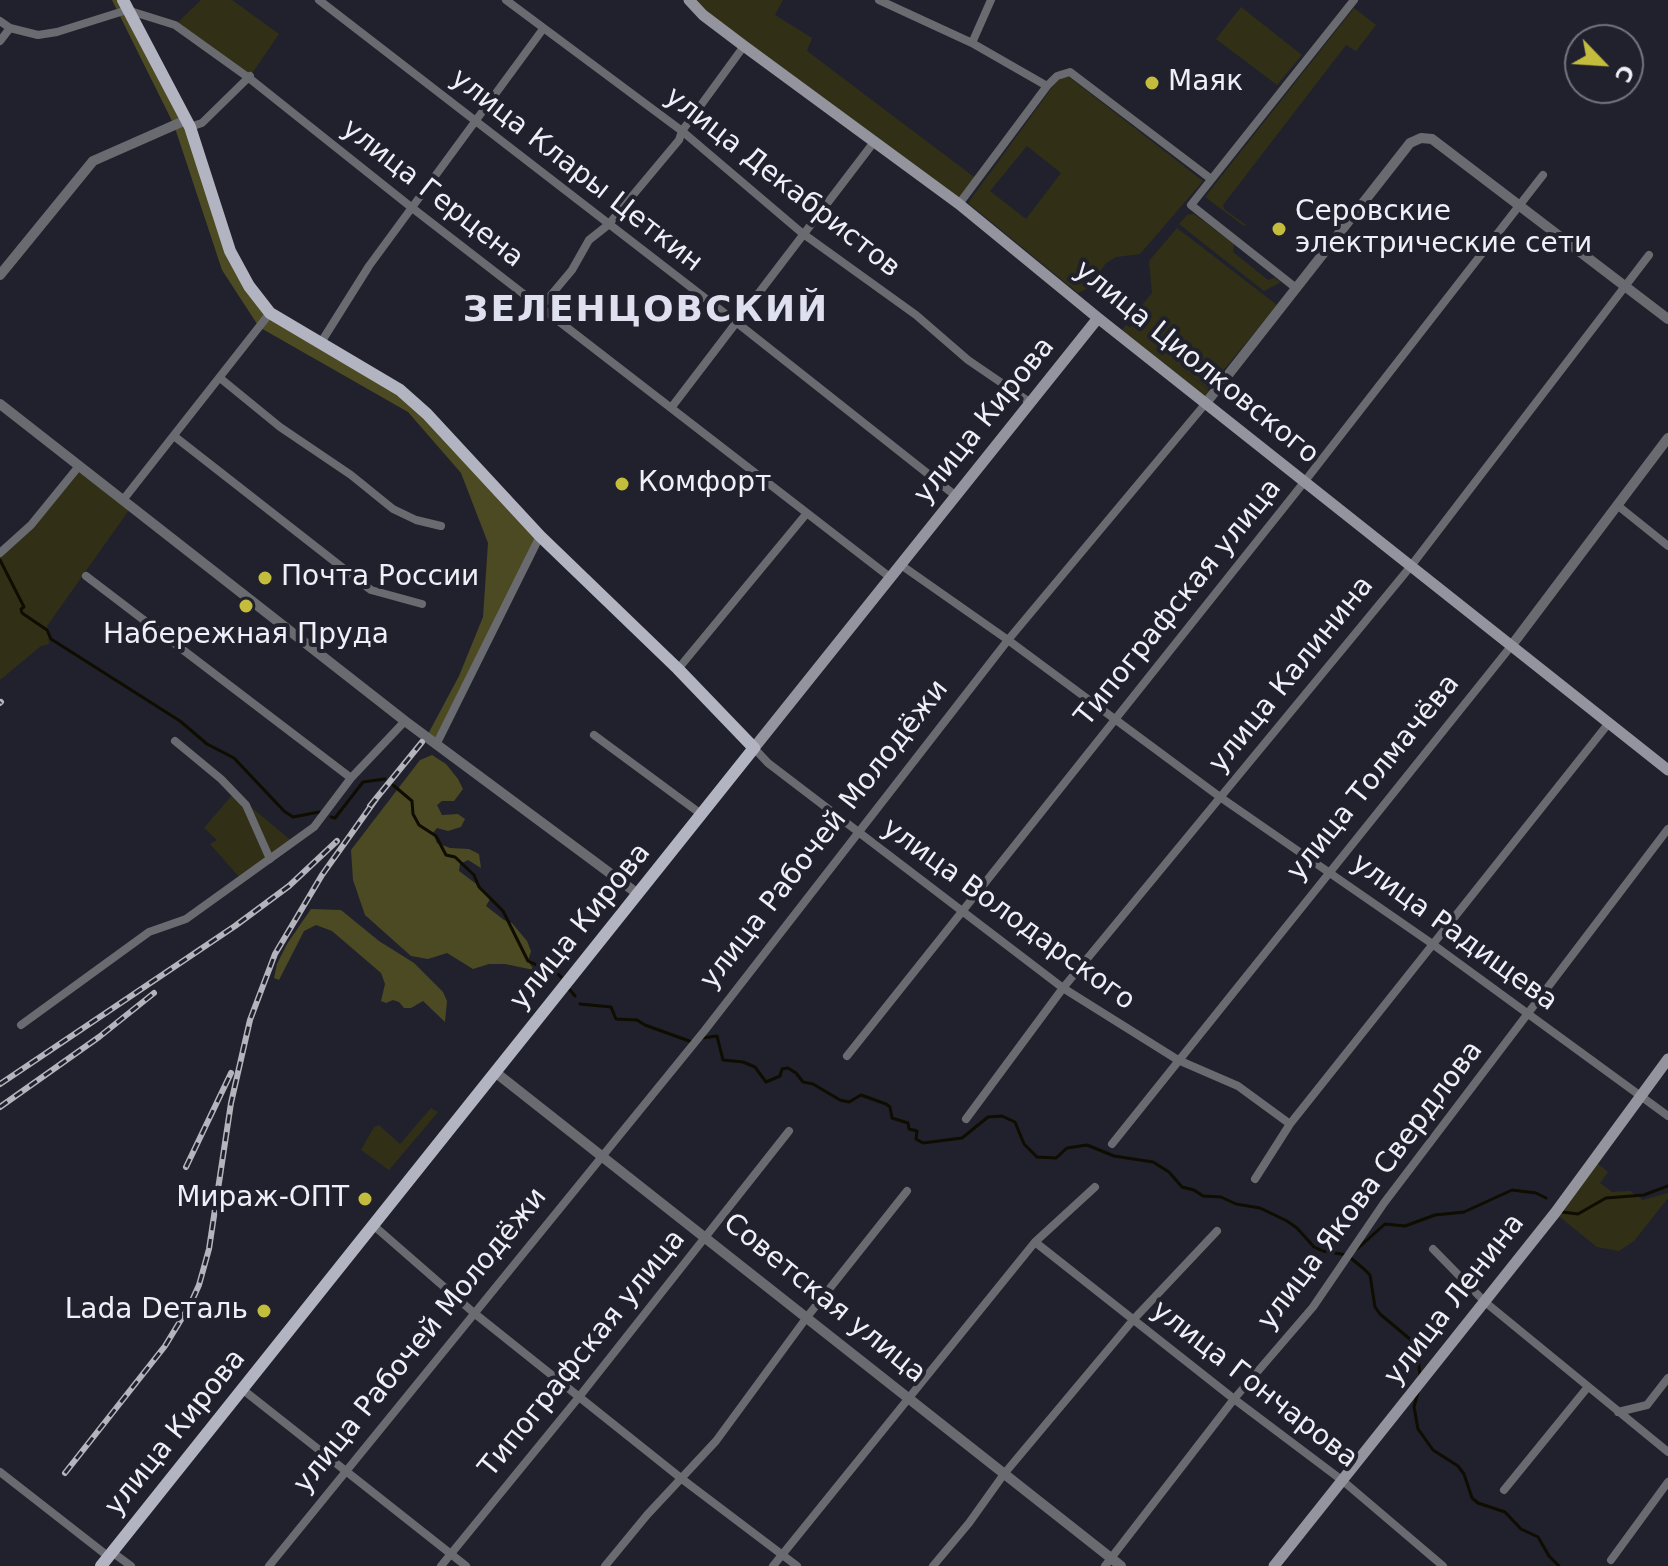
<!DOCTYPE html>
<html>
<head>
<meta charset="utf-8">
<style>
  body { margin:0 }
  #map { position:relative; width:1668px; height:1566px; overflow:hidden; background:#21212d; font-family:"DejaVu Sans",sans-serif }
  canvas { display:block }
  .north { position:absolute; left:1564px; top:24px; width:80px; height:80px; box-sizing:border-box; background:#21212d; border:2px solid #73747e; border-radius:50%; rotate:115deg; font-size:22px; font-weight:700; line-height:32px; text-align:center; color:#eff0f7 }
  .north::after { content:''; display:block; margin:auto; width:28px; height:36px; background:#c4bc3d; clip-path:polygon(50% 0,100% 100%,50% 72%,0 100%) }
</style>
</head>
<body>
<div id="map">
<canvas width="1668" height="1566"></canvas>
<div class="north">С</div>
</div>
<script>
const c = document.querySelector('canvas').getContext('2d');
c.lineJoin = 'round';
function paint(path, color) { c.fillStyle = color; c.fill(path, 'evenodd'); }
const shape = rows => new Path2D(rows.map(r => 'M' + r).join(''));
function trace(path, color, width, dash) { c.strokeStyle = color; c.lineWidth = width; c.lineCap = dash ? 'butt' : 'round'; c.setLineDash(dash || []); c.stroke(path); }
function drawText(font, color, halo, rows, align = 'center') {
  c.font = font + ' "DejaVu Sans",sans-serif'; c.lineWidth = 8; c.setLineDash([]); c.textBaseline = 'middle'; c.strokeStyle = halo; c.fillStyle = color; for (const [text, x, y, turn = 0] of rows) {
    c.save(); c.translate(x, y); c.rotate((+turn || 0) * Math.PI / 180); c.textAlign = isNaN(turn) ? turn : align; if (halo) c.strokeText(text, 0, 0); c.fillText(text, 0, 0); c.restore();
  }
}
const green = shape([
  [201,0,232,0,279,34,249,78,175,25],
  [690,0,783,0,775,15,812,38,807,51,978,180,959,204],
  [1241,7,1302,55,1277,85,1216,39],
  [1354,8,1376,25,1356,51,1346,45,1223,205,1224,209,1246,225,1244,226,1205,197],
  [1069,77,1203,181,1140,254,1116,257,1106,263,1088,288,1078,293,968,203,1059,78],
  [1027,146,1061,173,1026,219,990,191],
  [1194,214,1234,244,1233,252,1268,280,1274,278,1281,282,1264,291,1179,224,1187,215],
  [1177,228,1277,305,1208,389,1172,361,1213,394,1206,403,1119,334,1126,325,1131,328,1130,319,1152,293,1149,261],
  [77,469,129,510,47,626,49,644,41,646,0,680,0,557],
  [234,793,293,842,241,879,210,844,217,840,204,828],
  [431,1108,438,1112,389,1170,361,1150,374,1127,379,1125,400,1144],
  [1593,1160,1608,1172,1600,1183,1612,1192,1630,1191,1643,1200,1668,1193,1668,1198,1634,1241,1619,1251,1597,1247,1555,1213]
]);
const forest = shape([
  [112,0,123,0,186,120,230,251,270,313,400,390,540,536,437,743,427,736,459,676,483,617,488,543,461,473,408,412,259,327,222,270,174,125],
  [432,755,446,764,458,779,463,789,454,801,442,801,437,805,442,815,458,814,465,819,461,827,448,831,437,828,433,833,437,843,450,848,469,849,479,854,481,868,468,860,460,864,459,871,483,889,490,899,486,906,504,920,512,923,527,941,531,951,528,961,534,970,505,964,489,964,473,969,447,953,428,959,411,956,365,915,353,880,351,850,420,760],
  [311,909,341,910,379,941,414,963,443,992,447,1001,445,1022,423,1001,411,1008,404,1008,399,1002,393,1000,386,1003,381,1001,385,984,381,973,332,931,316,925,304,931,279,980,274,978,277,964,287,944]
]);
const stream = shape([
  [0,560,24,607,21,609,22,613,47,630,51,639,180,721,207,744,234,758,284,811,293,817,319,812],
  [393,785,412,801,413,814,419,825,436,836,446,855,455,857,474,875,479,887,503,911,528,961,552,972],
  [331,817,335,818,363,782,385,779],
  [558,974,561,977],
  [570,990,575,996],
  [580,1004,611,1007,616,1019,637,1020,645,1025,692,1042],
  [702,1038,717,1036,723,1060,743,1062,755,1067,766,1082,780,1076,782,1069,788,1068,796,1073,803,1082,813,1084,840,1100,849,1102,861,1095,886,1104,890,1107,892,1118,908,1123,909,1129,917,1131,916,1139,923,1143,962,1138,988,1117,1002,1116,1015,1122,1024,1144,1037,1157,1056,1158,1067,1148,1087,1145,1114,1156,1153,1162,1169,1172,1182,1187,1194,1190,1203,1196,1221,1197,1236,1204,1260,1208,1287,1221,1297,1228,1314,1247,1323,1251,1347,1255,1364,1269,1370,1275,1375,1307,1380,1314,1411,1340,1418,1357,1420,1376],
  [1562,1212,1578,1214,1606,1198,1644,1195,1668,1186],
  [1357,1249,1385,1224,1405,1226,1435,1215,1464,1212,1512,1190,1536,1193,1546,1198],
  [1418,1392,1414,1407,1418,1429,1433,1450,1458,1466,1464,1474,1472,1498,1478,1503,1505,1512,1521,1529,1538,1537,1549,1556,1559,1566]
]);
const minor = shape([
  [319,0,736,322,956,496],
  [506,0,682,131,802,233,916,315,968,360,1031,403],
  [879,0,972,43,1047,86],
  [0,21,10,28,38,35,57,32,127,10,175,25,249,78,411,207,891,578],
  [0,41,10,28],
  [972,43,991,0],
  [190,127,202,123,250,76],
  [959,204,1047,86,1057,76,1070,72,1211,179],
  [1296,288,1191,205,1354,0],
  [541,307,572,270,589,240,608,225,679,140,682,131,744,46],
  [320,344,369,266,543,29],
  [220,378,280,427,351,475,393,509,416,520,441,526],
  [671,408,874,142],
  [174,436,371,590,422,604],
  [123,500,270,313],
  [1617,505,1668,546],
  [0,553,31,525,79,466],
  [901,565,1008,640,1220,797,1431,943,1668,1116],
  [86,576,351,778],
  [678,669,807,513],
  [594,735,701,814],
  [175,741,221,779,246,805,270,859],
  [437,743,540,536],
  [754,748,768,763,1063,988,1178,1060,1238,1086,1290,1124],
  [21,1025,149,932,186,919,314,827,351,778,405,721],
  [847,1056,1305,481,1543,175],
  [966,1119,1063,988,1411,566,1649,255],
  [1112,1144,1512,645],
  [1255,1179,1290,1124,1608,724],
  [373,1225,474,1313,682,1479,797,1566],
  [1035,1242,1234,1399,1343,1481,1443,1566],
  [1433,1249,1485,1302,1668,1452],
  [242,1389,466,1566],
  [1618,1412,1647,1405,1668,1378],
  [0,1472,109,1557],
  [1504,1490,1587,1388],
  [112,1552,131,1566],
  [1611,1560,1668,1482],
  [269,1566,705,1030,1008,640,1206,403],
  [441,1566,579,1397,789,1131],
  [605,1566,647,1515,716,1441,807,1317,907,1191],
  [773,1566,1035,1242,1095,1187],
  [933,1566,969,1523,1004,1474,1133,1320,1217,1231],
  [1105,1566,1234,1399,1313,1307,1384,1203,1668,829]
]);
const tertiary = shape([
  [0,275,93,161,186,120],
  [1206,403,1410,143,1421,138,1432,139,1668,319],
  [0,404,405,721,638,894],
  [1512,645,1668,438],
  [495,1072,1121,1566]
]);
const secondary = shape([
  [689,0,703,15,744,46,959,204,1098,318,1668,770],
  [754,748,1098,318],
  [1274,1566,1555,1213,1668,1059]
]);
const primary = shape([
  [101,1566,754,748,678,669,540,536,427,414,400,390,270,313,249,286,230,251,190,127,123,0]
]);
const rail = shape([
  [0,703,1,702],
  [370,806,422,742],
  [0,1084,235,926,289,886,337,841],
  [0,1107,99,1037,154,993],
  [186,1167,231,1073],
  [65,1473,165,1346,190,1305,199,1285,209,1249,231,1103,250,1020,275,954,322,875,376,799]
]);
const markers = [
  [1152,83,8,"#c4bc3d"],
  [1279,229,8,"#c4bc3d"],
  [622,484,8,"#c4bc3d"],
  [265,578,8,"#c4bc3d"],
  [246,606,8,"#c4bc3d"],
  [365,1199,8,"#c4bc3d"],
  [264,1311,8,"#c4bc3d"]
];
const poiNames = [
  ["Маяк",1168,83],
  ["Серовские",1295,213],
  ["электрические сети",1295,245],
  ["Комфорт",638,484],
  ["Почта России",281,578],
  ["Набережная Пруда",246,636,"center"],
  ["Мираж-ОПТ",349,1199,"right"],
  ["Lada Dеталь",248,1311,"right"]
];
const streetNames = [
  ["улица Клары Цеткин",576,171,38],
  ["улица Декабристов",782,183,38],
  ["улица Герцена",432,194,38],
  ["улица Циолковского",1196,363,39],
  ["улица Кирова",985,421,-51],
  ["Типографская улица",1179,603,-51],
  ["улица Калинина",1292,675,-51],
  ["улица Толмачёва",1374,778,-51],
  ["улица Рабочей Молодёжи",825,835,-52],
  ["улица Володарского",1008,915,36],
  ["улица Кирова",581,927,-51],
  ["улица Радищева",1454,933,36],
  ["улица Якова Свердлова",1371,1186,-53],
  ["Советская улица",824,1299,39],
  ["улица Ленина",1455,1300,-52],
  ["улица Рабочей Молодёжи",421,1341,-51],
  ["Типографская улица",583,1354,-51],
  ["улица Гончарова",1254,1385,38],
  ["улица Кирова",176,1433,-51]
];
const districtNames = [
  ["ЗЕЛЕНЦОВСКИЙ",646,312]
];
paint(green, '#313017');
paint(forest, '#4c4a22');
trace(stream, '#0f0c00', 3);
trace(minor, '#6a6b71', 8);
trace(tertiary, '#6a6b71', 10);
trace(secondary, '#93949e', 11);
trace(primary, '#b3b4c1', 12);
trace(rail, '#b3b4bc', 6);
trace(rail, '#21212d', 3, [9]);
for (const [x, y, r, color] of markers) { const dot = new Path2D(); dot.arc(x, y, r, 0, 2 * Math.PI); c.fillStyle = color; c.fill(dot); trace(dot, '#21212d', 3); }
drawText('28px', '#eff0f7', '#21212d', poiNames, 'left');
drawText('28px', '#eff0f7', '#21212d', streetNames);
c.letterSpacing = '2px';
drawText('bold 36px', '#dedfef', '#21212d', districtNames);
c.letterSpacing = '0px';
</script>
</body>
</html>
